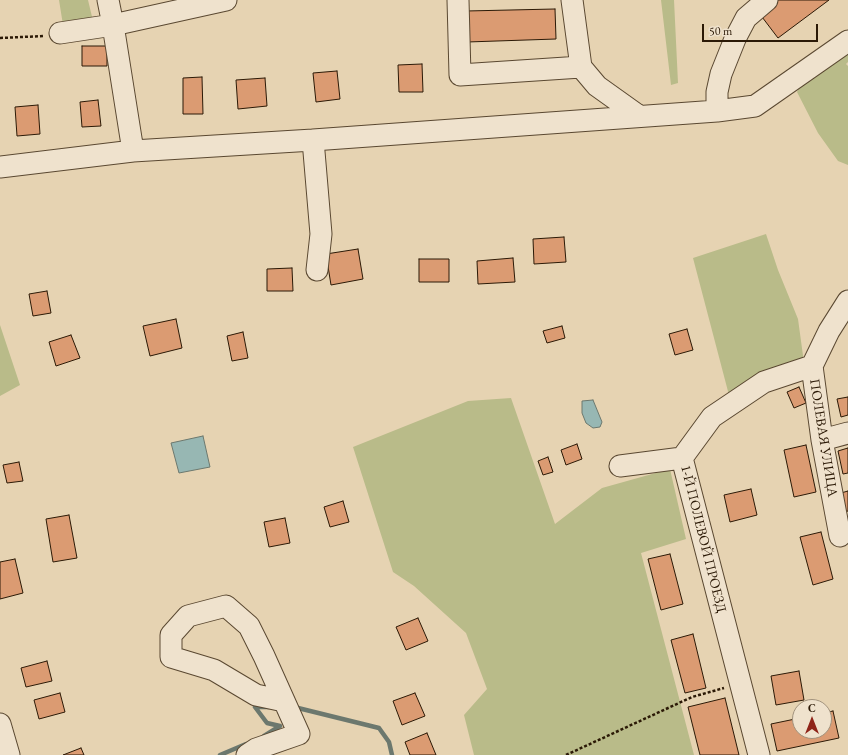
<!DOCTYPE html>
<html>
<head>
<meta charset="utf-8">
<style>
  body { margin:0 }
  #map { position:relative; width:848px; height:755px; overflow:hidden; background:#e6d3b2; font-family:"EB Garamond",serif }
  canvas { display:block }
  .north { position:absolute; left:792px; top:699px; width:40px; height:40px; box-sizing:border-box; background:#efe2cd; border:1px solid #a1927d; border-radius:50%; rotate:0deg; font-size:11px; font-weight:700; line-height:16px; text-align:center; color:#2b1906 }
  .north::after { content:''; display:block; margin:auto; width:14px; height:18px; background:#8f2418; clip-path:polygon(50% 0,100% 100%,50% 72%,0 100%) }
  .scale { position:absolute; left:702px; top:24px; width:116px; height:18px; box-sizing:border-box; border:2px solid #2b1906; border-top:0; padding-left:5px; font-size:12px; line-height:14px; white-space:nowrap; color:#2b1906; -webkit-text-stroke:3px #efe2cd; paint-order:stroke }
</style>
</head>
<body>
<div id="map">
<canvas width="848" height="755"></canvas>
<div class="north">С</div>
<div class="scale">50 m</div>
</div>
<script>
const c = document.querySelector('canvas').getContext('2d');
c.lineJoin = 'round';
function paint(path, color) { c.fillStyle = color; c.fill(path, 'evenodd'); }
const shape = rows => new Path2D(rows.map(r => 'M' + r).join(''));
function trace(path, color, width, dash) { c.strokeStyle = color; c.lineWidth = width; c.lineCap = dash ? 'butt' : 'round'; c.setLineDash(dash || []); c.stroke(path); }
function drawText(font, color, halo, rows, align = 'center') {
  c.font = font + ' "EB Garamond",serif'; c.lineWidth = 3; c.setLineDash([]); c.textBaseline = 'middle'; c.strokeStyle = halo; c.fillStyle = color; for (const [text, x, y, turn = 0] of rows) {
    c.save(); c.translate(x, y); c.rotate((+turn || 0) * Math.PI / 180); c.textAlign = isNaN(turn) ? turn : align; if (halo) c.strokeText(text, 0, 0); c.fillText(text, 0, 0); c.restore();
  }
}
const green = shape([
  [59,0,88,0,93,21,63,25],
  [661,0,674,0,678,83,671,85],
  [848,49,848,62,846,64,848,66,848,165,838,161,818,133,797,92,802,81],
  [766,234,778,270,798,319,804,363,730,399,693,258],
  [0,325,20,385,0,396],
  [511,398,555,524,602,488,670,469,686,539,641,553,694,755,474,755,464,715,487,689,466,633,414,586,393,572,353,447,468,401]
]);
const water = shape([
  [593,400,602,422,600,427,593,428,586,423,582,413,582,401,593,400],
  [203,436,210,467,179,473,171,443,203,436]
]);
const stream = shape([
  [294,707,379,728,389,742,392,755],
  [264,736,280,726,267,723,255,707,269,707],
  [220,755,246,744]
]);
const building = shape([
  [776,0,829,0,778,38,759,13,776,0],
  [555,9,556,39,467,42,466,11,555,9],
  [82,46,107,46,107,66,82,66,82,46],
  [422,64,423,92,399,92,398,65,422,64],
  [337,71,340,99,316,102,313,73,337,71],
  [202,77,203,114,183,114,183,78,202,77],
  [265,78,267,106,238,109,236,80,265,78],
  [98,100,101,126,82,127,80,102,98,100],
  [38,105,40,134,17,136,15,107,38,105],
  [564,237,566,262,534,264,533,239,564,237],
  [358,249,363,279,331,285,326,254,358,249],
  [513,258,515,282,478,284,477,261,513,258],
  [419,259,449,259,449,282,419,282,419,259],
  [292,268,293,291,267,291,267,269,292,268],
  [47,291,51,313,33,316,29,294,47,291],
  [176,319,182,348,150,356,143,326,176,319],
  [562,326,565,338,547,343,543,331,562,326],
  [687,329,693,350,675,355,669,334,687,329],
  [243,332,248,358,232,361,227,336,243,332],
  [71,335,80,358,56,366,49,342,71,335],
  [799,387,806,403,794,408,787,392,799,387],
  [848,397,848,415,841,417,837,399,848,397],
  [577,444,582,459,566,465,561,450,577,444],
  [806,445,816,492,794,497,784,450,806,445],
  [848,448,848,473,843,474,838,451,848,448],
  [548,457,553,472,543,475,538,461,548,457],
  [19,462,23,481,7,483,3,465,19,462],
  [751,489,757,515,730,522,724,495,751,489],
  [848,491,848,511,845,512,841,493,848,491],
  [343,501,349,522,330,527,324,507,343,501],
  [69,515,77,558,53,562,46,519,69,515],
  [285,518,290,543,269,547,264,522,285,518],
  [821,532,833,579,813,585,800,537,821,532],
  [670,554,683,604,661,610,648,559,670,554],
  [15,559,23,593,0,599,0,562,15,559],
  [418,618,428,641,406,650,396,627,418,618],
  [693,634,706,688,685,693,671,640,693,634],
  [47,661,52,681,26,687,21,668,47,661],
  [799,671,804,700,776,705,771,676,799,671],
  [60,693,65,712,39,719,34,700,60,693],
  [415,693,425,716,402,725,393,701,415,693],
  [725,698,739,755,700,755,688,707,725,698],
  [833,711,839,738,777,751,771,724,800,718,800,731,824,731,824,713,833,711],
  [427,733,436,755,410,755,405,742,427,733],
  [81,748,84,755,63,755,81,748]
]);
const path = shape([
  [0,38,44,36],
  [566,755,692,697,724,688]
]);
const minor = shape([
  [108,0,113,25,133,151],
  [458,0,460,75,581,67],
  [572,0,581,67,597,86,639,116],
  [60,33,113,25,226,0],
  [717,111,717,92,721,74,735,39,746,18,767,0],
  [313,140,321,234,317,270],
  [0,167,133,151,313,140,717,111,755,106,848,41],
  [822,440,848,433],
  [620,466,682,458],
  [840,536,822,440,812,366,829,331,848,301],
  [0,724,9,755],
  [247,755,256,749,299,734,264,656,249,626,226,606,188,616,171,635,171,657,214,670,256,695,284,701],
  [759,755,682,458,712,417,764,382,812,366]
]);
const streetNames = [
  ["ПОЛЕВАЯ УЛИЦА",823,438,81],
  ["1-Й ПОЛЕВОЙ ПРОЕЗД",703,539,76]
];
paint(green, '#b9bb89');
paint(water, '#97b7b3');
trace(water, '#6c786e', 1);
trace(stream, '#6c786e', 4.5);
paint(building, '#db9b72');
trace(building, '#2b1906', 1);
trace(minor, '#5a4831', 23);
trace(path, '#2b1906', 2.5, [3, 2]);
trace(minor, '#efe2cd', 21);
drawText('14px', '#2b1906', '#efe2cd', streetNames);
</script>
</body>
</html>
